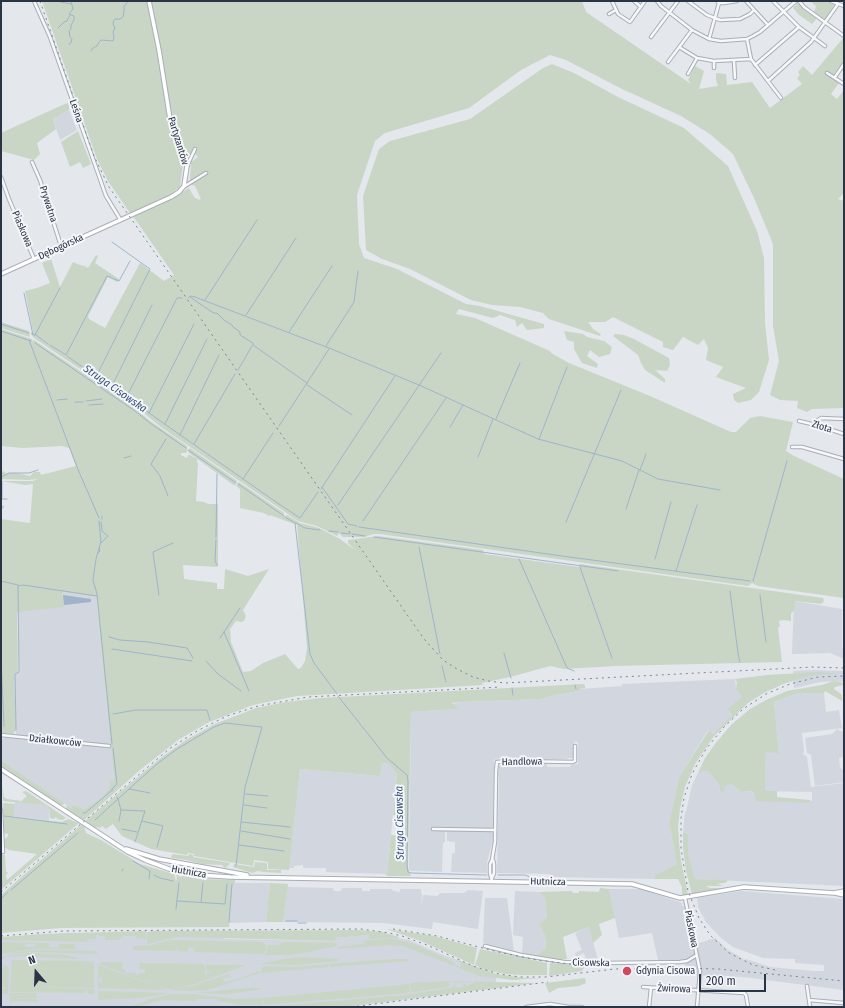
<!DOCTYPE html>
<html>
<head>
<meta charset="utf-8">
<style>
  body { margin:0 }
  #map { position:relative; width:845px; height:1008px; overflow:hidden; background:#e4e7ec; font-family:"Fira Sans Condensed",sans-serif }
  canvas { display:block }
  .frame { position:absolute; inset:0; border:2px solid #2b3445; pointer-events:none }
  .north { position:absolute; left:16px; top:952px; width:40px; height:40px; -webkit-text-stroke:3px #f4f6f9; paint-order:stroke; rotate:341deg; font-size:11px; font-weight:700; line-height:16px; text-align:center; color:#2b3445 }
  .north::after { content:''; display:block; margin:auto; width:14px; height:18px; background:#2b3445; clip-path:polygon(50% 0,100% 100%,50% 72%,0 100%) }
  .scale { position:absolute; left:699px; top:974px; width:67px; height:18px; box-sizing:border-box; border:2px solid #2b3445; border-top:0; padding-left:5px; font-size:12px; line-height:14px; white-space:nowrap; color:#2b3445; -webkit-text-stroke:3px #f4f6f9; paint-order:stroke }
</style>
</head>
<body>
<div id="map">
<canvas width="845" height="1008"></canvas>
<div class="frame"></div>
<div class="north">N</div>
<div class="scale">200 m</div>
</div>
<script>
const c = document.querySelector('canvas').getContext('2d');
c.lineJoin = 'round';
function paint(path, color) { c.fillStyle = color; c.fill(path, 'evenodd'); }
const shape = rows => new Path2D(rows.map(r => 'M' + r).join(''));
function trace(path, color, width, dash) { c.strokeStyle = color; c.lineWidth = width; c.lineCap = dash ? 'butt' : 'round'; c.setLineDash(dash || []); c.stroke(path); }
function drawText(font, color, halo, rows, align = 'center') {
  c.font = font + ' "Fira Sans Condensed",sans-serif'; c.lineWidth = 4; c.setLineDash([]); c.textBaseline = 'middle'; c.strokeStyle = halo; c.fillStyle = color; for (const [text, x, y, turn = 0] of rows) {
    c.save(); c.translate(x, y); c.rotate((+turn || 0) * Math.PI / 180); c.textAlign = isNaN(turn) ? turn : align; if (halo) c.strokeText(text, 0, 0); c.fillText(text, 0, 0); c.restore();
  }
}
const built = shape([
  [69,110,77,130,60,140,53,119],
  [17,585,96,597,114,779,113,781,110,781,109,789,101,798,84,809,73,805,71,808,1,760,1,740,4,738,16,738,14,674,19,671],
  [794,601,842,609,842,648,844,651,844,659,830,653,792,654],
  [813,670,844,671,844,681,820,682,794,688,793,671],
  [735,679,736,689,743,697,727,709,732,715,713,734,708,730,679,777,669,823,677,864,655,875,655,879,550,877,550,874,497,873,499,778,498,775,499,766,503,763,535,764,535,766,537,767,542,767,543,764,547,764,547,767,570,767,571,765,578,764,578,742,574,742,573,758,568,758,567,759,514,759,511,757,499,758,494,760,493,840,487,862,487,873,451,872,452,854,455,853,455,842,447,841,447,832,445,832,445,842,443,843,442,872,411,871,409,870,411,712,456,709,452,704,462,702,541,699,555,695,579,691,579,689,622,686,622,684],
  [804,692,824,693,826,712,839,710,842,728,802,733,804,751,803,754,807,757,811,787,844,783,844,886,695,879,692,875,688,854,688,834,683,832,685,812,686,812,692,785,698,773,704,771,709,772,719,785,720,791,726,787,727,784,731,784,741,792,750,791,755,794,812,803,812,792,765,791,766,752,779,752,774,702,798,693],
  [837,729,844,733,844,757,839,758,840,767,844,771,844,782,815,786,811,755,807,753,805,738,832,734],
  [382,763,389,764,397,774,387,874,326,872,326,868,303,868,303,865,294,866,294,868,289,868,300,769,380,776],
  [15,802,45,805,50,810,49,821,1,815,1,803,14,804],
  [233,883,270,883,266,922,229,923],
  [287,887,333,888,334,891,341,891,342,888,362,888,362,891,370,891,370,889,392,889,393,891,400,892,400,889,421,889,421,893,422,894,421,908,423,895,437,896,441,893,464,893,468,890,483,891,478,929,433,922,432,929,384,923,283,922],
  [609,889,642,889,682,903,682,905,686,908,693,945,715,938,728,950,745,960,746,959,770,967,813,971,824,971,824,965,795,963,795,959,763,958,733,947,720,937,706,922,698,907,697,898,742,891,844,899,844,990,743,977,685,975,685,960,658,960,652,933,619,938],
  [515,891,540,892,540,895,544,895,545,898,547,917,539,924,545,936,546,948,537,955,522,953,523,937,513,935],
  [485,898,507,898,514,951,483,943],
  [589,927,598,960,586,959,584,953,576,957,575,953,582,950,575,933],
  [224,931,224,939,335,941,335,938,369,935,369,938,391,937,409,940,462,963,496,974,496,986,331,1007,1,1007,1,939,63,933]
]);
const green = shape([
  [42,1,582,1,586,12,691,84,688,80,695,66,704,71,699,89,718,86,716,80,716,73,726,74,727,85,752,82,770,108,802,84,797,78,800,75,798,72,803,66,812,75,844,37,844,71,840,68,833,78,839,83,831,94,837,99,844,90,844,193,838,199,844,201,844,408,812,409,807,412,797,408,798,401,780,400,770,395,779,361,773,326,773,244,754,198,733,154,710,134,681,116,620,88,566,60,550,55,521,70,469,108,385,133,375,141,357,195,359,244,364,258,397,269,466,304,480,306,544,324,544,328,527,330,522,323,517,327,515,320,500,315,493,318,459,309,456,314,475,318,550,351,551,353,569,363,650,396,731,432,736,432,750,418,760,416,793,422,786,451,794,456,844,479,844,598,758,586,752,583,748,586,380,534,373,534,364,537,343,537,339,533,337,536,317,526,298,521,161,427,140,410,110,389,34,338,31,334,31,332,33,332,25,291,37,288,50,283,42,263,51,259,60,287,73,262,80,265,85,266,88,268,96,255,98,256,95,263,119,279,117,282,108,277,88,316,89,319,105,328,140,263,164,281,174,275,133,216,178,195,189,188,194,197,199,200,201,199,195,186,192,185,190,179,191,162,198,157,195,154,183,164,180,187,177,189,172,194,130,213,108,181,97,159],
  [813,1,829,1,835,4,827,17,825,19,822,19,814,12,816,6,812,3],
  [798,3,805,10,817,18,812,24,799,15,793,8],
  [552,64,574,73,618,97,684,128,728,166,757,231,764,258,765,323,769,360,759,392,751,400,738,403,734,400,733,394,746,388,716,377,723,367,706,360,708,348,704,339,698,345,683,337,673,350,663,347,663,342,613,317,605,322,588,322,593,329,601,334,600,336,549,319,543,313,520,307,492,305,471,300,410,269,382,259,366,250,363,196,379,149,390,141,470,119,543,68],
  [69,102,69,110,53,119,56,129,37,143,40,154,34,160,1,151,1,133],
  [78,131,91,164,83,168,80,162,70,167,61,142],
  [1,322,29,331,30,337,1,328],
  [1,329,32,339,33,342,34,340,132,406,150,421,187,446,187,452,185,453,181,453,181,455,187,458,188,455,190,455,197,459,197,463,198,463,196,501,204,502,208,504,218,504,218,567,183,565,184,579,217,583,217,589,224,589,225,569,248,576,269,569,243,610,246,616,244,621,241,622,236,621,230,629,231,642,243,672,251,671,263,663,285,654,298,669,301,668,305,661,307,648,297,525,270,515,269,516,264,513,240,508,240,489,236,486,239,482,284,513,284,517,287,515,300,523,319,528,340,539,355,550,348,543,348,540,378,536,483,550,484,554,579,567,580,564,823,598,824,601,821,604,795,601,794,611,791,613,791,621,784,620,779,621,780,626,778,628,782,662,615,666,564,669,550,666,510,677,482,683,483,685,297,696,253,705,209,722,178,740,140,770,84,820,66,809,67,805,71,808,73,805,84,809,101,798,109,789,110,781,113,781,114,779,96,597,62,592,64,607,17,612,18,671,14,674,16,730,13,734,1,733,1,519,30,523,33,484,25,485,1,481,33,481,38,479,29,480,1,479,1,471,5,472,6,475,7,473,17,473,30,476,34,472,40,472,41,475,76,466,69,448,62,446,23,448,1,446],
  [564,331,583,334,587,337,604,341,612,347,610,354,599,357,590,350,587,356,598,364,597,368,582,363,574,349,574,342,567,340],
  [615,334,624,335,634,339,669,358,670,365,667,371,655,370,665,379,665,383,645,370,641,363,638,355,613,336],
  [190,448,237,481,235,486,189,453,188,451],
  [819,672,840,674,817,675,802,678,783,684,762,694,748,703,714,736,695,764,685,787,680,809,678,826,679,843,681,860,688,895,682,895,682,887,678,879,655,879,655,875,677,864,669,823,679,777,709,730,713,734,732,715,727,709,742,697,736,689,737,682,735,679,767,675],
  [834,681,842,682,843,685,835,687,834,689,841,694,842,696,842,701,825,691,824,693,798,693,774,702,779,753,766,752,765,791,777,791,777,797,810,800,813,803,756,801,755,794,751,791,741,792,731,784,727,785,723,792,720,791,719,785,709,772,704,771,698,773,705,758,715,744,731,725,750,709,766,700,787,691,822,685],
  [583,684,585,685,585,688,579,689,579,691,555,695,541,699,462,702,452,703,457,707,457,709,411,712,408,868,411,876,388,876,385,874,387,874,391,835,405,837,405,816,393,815,397,774,389,764,382,763,380,776,300,769,289,870,268,869,268,862,254,860,253,866,194,856,194,854,188,853,187,855,151,849,122,836,113,824,106,829,102,826,100,828,97,827,95,828,85,821,162,757,186,740,215,724,256,708,286,702,321,698],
  [1,760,64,803,64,804,61,806,28,785,1,766],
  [2,785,4,797,7,799,22,801,25,797,27,798,26,796,26,795,22,792,26,791,66,818,62,820,57,819,56,817,54,819,50,818,50,810,45,805,3,801],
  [4,803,14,804,14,817,62,822,68,819,79,823,1,890,1,841,1,854,5,855,6,871,8,873,6,875,7,880,37,854,9,850,4,847,4,840,8,836,8,834,4,833],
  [81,825,84,826,86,833,101,840,140,864,174,874,176,881,177,878,176,874,181,877,183,876,198,879,235,880,235,883,233,884,229,927,61,928,1,933,1,895],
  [683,832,688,834,688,854,694,877,696,879,727,880,727,882,724,883,717,884,723,886,706,886,710,888,724,888,724,889,692,894,686,871,683,848],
  [173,854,188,856,189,854,193,855,193,857,230,863,230,864,225,868,222,865,202,864,187,860,172,858,171,856],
  [255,862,267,863,267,870,281,870,281,873,263,872,258,871,252,873,233,867,234,864,254,867],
  [270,883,288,884,283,922,266,922],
  [600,888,609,889,615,918,599,924,602,935,593,943,589,927,563,937,567,959,555,960,522,955,522,953,537,955,546,948,545,936,539,924,547,917,545,898,544,896,540,894,540,892,572,891,573,893,579,893,579,891,599,892],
  [386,929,434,936,477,948,474,965,421,941],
  [357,930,382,932,399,937,399,938,369,939,369,935,335,938,335,941,177,937,147,944,147,932,153,931],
  [146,931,146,938,144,940,142,937,141,939,138,939,138,937,136,938,135,936,123,936,123,938,120,938,120,940,105,940,105,936,99,936,99,939,98,935,96,935,96,939,87,939,87,941,97,942,1,940,1,937,42,934],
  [382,939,393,939,414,944,453,962,455,966,403,946,388,945,338,949,338,947,364,944,363,941],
  [170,940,261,942,266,945,266,950,263,954,194,952,194,948,188,947,188,952,178,951,178,949,177,948,176,951,133,950,133,946,152,945],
  [2,942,35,943,35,944,25,944,25,947,35,947,36,943,49,943,50,945,49,945,49,947,58,948,59,944,75,944,75,949,33,949,1,954],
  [285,942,337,943,337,946,303,953,287,955,265,955,267,951,268,945,278,945],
  [480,949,547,963,547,975,522,975,505,974,486,970,475,965],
  [36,950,49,950,97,951,97,954,30,952,7,955,17,952],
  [28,953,65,955,82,959,7,956,1,960,1,957],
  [447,956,496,974,524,978,541,978,512,980,480,976,456,967,457,966,461,967,461,963],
  [301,957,338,959,338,961,296,965,259,964,284,959],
  [394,959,408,959,409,961,329,967,329,964],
  [12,960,88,961,94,963,94,988,12,986,94,989,94,994,88,994,88,991,85,991,85,993,10,992],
  [102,962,123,962,122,969,125,969,125,973,136,973,136,975,139,975,139,973,145,973,145,969,139,969,140,963,203,964,205,966,205,974,211,973,211,972,206,971,206,965,246,965,195,984,181,987,174,987,174,988,192,986,229,974,230,977,223,978,224,982,239,979,253,973,260,971,260,973,207,990,191,991,175,990,159,987,99,964],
  [550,963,585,966,584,968,582,971,549,976],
  [328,964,328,967,261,973,262,968,264,966,296,967],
  [3,965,7,966,9,970,8,994,1,994,1,989,5,989,5,987,1,987,1,984,3,983,1,983,1,967,3,967],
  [98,965,161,988,168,990,98,988,98,979,99,979,100,983,102,983,102,978,98,978],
  [585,978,586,983,579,986,558,988,549,993,545,983],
  [450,981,449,986,447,987,414,992,411,991,410,983],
  [453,981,536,983,345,1007,263,1007,405,995,451,988,455,985,456,988,463,987,463,984,464,983,468,987,470,984,474,983,474,982,463,982,454,983],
  [409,984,410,992,407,993,264,1005,263,998],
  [246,988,262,988,262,989,227,994,197,993],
  [98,991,135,992,171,993,141,998,98,1000],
  [10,993,36,993,37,998,17,998,37,999,37,1002,12,1001,12,1003,10,1002],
  [171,994,193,994,235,999,262,998,263,1005,241,1005,218,1001,217,999,197,999,196,1001,162,1000,136,1007,130,1007,153,998]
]);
const water = shape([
  [63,595,91,599,91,602,64,605]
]);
const stream = shape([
  [56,1,71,4],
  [58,28,64,22,67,21,70,15],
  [69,44,71,43,72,39,70,37,69,31,71,29,71,25,74,20,74,16,69,14,73,9,71,1],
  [91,51,93,48,97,46,99,42,101,40,113,41,114,37,113,32,115,28,113,24,114,20,115,19,120,19,123,17,124,11,124,6,127,3,127,1],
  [24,293,33,335],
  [190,297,212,312,218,314,224,320,232,325,233,327,240,332,240,335,253,343,253,345,307,383],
  [188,298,190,296,195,297,329,348,419,385,538,439,622,461,658,479,720,490],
  [205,300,257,220],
  [246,315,296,238],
  [1,324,29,333],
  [1,331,31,341],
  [289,332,332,266],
  [32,334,36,335,48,344],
  [35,335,60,288],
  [29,340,77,467,99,518],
  [35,343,135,411,150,423,186,448],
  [50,345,66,355,107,276,119,281,130,261],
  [326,346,354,302,358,271],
  [67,356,84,368],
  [86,369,96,375],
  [238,370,252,346],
  [99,377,97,375,150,269,112,242],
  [102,379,137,404],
  [307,385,352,415],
  [112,386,152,305],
  [127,396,177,298,182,298],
  [57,400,67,399],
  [86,401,102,399],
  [75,402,83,402],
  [89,405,103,404],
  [140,406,149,413,194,324],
  [149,413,276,502,300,518,318,492],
  [496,419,520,363],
  [165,424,207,339],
  [279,426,329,349],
  [450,427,463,405],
  [180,435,219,355],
  [166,439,151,464,160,476,168,496],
  [539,439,567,367],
  [194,444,235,374],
  [188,450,236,483],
  [478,457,493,419],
  [124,458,131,456],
  [640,470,646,454],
  [1,477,9,473,29,473,38,470],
  [1,479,2,479],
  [243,479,273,433],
  [2,482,2,499,7,499],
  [238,484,284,516],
  [322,487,348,524,357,526],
  [321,489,395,376],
  [338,505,441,353],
  [3,506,3,508],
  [626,509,639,470],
  [285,517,295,523,310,654,314,663,337,694],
  [102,519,102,516],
  [99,521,101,541,96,559,93,580,97,594,112,744],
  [363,521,446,398],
  [566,522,621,390],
  [296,523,305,528,320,530],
  [359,527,576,558],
  [329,531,338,532],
  [341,533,350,534],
  [352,534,365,536],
  [216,537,217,474],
  [374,537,618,571],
  [216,540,215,561,217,565],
  [101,543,108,536,102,531,101,522],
  [419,547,440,654],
  [98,553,100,551,99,548],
  [577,558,750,581],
  [519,559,567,668,574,671],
  [655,559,671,502],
  [580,567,612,658],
  [676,571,697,505],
  [1,581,18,585],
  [753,581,787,461],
  [730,591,738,653,740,662],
  [159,595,153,552,173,543],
  [760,595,766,642],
  [224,632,249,691],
  [109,637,120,640,148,642,187,648,193,658],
  [220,638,240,608],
  [112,649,192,661],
  [504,653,511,678],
  [1,657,4,726],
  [206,661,218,674,241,691],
  [442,666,446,682],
  [575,685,576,689],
  [512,688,513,695],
  [338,696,387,758,407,775,408,781,407,866,408,872,411,873,487,875],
  [113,714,136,710,207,710,210,720],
  [16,730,15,674,19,672,18,586,23,585,97,596],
  [129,789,157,764,177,749,214,727,225,723,262,727,245,787,236,866],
  [112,791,112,789,117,784,113,748],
  [245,794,268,796],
  [244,805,267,808],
  [121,810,145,811,135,842],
  [83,813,85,813,97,803,112,790],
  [4,816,67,824],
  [95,820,118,799,117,797],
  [119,821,121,810,118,799,129,789,150,793],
  [142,821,163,826,157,847],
  [241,822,290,827],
  [122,829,137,832],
  [241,831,290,839],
  [239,845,284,851],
  [133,861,150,871,149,879],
  [122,871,123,869],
  [154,875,160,878,173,881],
  [498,875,525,875,530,877],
  [11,890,78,833],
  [1,899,8,892],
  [177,901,225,904,227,884],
  [201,902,203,883],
  [176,909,179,883],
  [286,921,297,921],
  [229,922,232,884],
  [298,923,306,923]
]);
const street = shape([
  [34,1,50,37,106,196,120,219],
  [612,1,618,14,630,22,645,1],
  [634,1,641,7],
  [657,1,661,6,692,30,709,39,721,41,747,39,753,36,760,32,796,1],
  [688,1,707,15,720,20,740,19,750,14,754,10],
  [717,1,719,3,724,3,737,1],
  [746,1,768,25],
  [773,1,799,27,825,46],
  [799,1,804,7,844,36],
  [831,1,844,6],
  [609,14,616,10],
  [651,37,678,1],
  [709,39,719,3],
  [747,39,751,59,781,98],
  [679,47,697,58,714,61,751,59],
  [734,61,735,78],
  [668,62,692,30],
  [755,65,799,27],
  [714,68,714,61],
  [827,73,844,84],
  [688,74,697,58],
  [835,77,844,64],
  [768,81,811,42,838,4],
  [32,162,40,180,61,246],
  [187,166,195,149],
  [1,177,9,199,34,259],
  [185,186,206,173],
  [799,421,816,425,844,434],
  [816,425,818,420,821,418,844,419],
  [792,447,802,447,844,459],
  [1,735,109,746],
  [1,810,3,852],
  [433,829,495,830],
  [492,878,494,873,494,864,493,860],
  [492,881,490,873,490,864,492,860,495,842,496,771,497,762,511,761,573,762,575,761,575,746],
  [685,898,700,971,697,1007],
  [485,946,521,955,564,962,605,963,680,962,687,961,697,955],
  [807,986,810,1007],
  [643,987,744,993,746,995,748,1007],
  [809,1000,844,1003],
  [526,1007,550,1004,569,1007],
  [571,1007,582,1007],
  [649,1007,651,988]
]);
const secondary = shape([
  [1,274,171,197,179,192,184,186,187,166,176,138,170,119,159,50,149,1],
  [1,769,128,852,145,860,169,869,198,875,230,877,632,884,680,898,744,887,834,893,844,891],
  [126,849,159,859,247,875],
  [835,893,844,895]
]);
const rail = shape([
  [40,1,94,156,109,187,424,639,443,660,457,669,473,677,488,681,505,683,813,667,844,668],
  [1,892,169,749,197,731,227,716,258,706,308,697,501,687],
  [393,929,437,936,498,952,537,960,578,965,603,966],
  [1,936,63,931,361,929,389,933,402,936,427,945,473,966,499,974,520,977,546,977,615,969,680,968,718,969,844,981],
  [775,970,753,965,729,953,710,935,699,918,688,891,681,848,681,818,684,798,692,774,706,749,724,727,743,709,766,694,790,684,818,677,844,676],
  [351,1007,548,982]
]);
const markers = [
  [627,971,5,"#d1495b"]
];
const streetNames = [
  ["Leśna",76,111,71],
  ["Partyzantów",178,141,73],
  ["Prywatna",48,204,72],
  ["Piaskowa",22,229,67],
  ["Dębogórska",61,247,-25],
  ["Złota",822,427,18],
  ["Działkowców",55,741,6],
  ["Handlowa",522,762,-1],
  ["Hutnicza",189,872,10],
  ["Hutnicza",548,882,1],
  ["Piaskowa",691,929,79],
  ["Cisowska",591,963,1],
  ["Żwirowa",674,989,2]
];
const poiNames = [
  ["Gdynia Cisowa",636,971]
];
const waterNames = [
  ["Struga Cisowska",115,389,35],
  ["Struga Cisowska",400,823,-91]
];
paint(built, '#d2d6de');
paint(green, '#c9d6c5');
paint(water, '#9fb4cc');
trace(stream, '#9fb4cc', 1);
trace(street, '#a9aeb7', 4.5);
trace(secondary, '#a9aeb7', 5.5);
trace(street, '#f7f8fa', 2.5);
trace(secondary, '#fff', 3.5);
trace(rail, '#7d8696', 1, [2, 4]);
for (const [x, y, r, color] of markers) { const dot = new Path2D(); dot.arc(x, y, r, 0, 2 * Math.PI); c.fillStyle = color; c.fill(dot); trace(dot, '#f4f6f9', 1.5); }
drawText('10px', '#2b3445', '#f4f6f9', streetNames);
drawText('10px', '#2b3445', '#f4f6f9', poiNames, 'left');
drawText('italic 11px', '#34527a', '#f4f6f9', waterNames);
</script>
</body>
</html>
